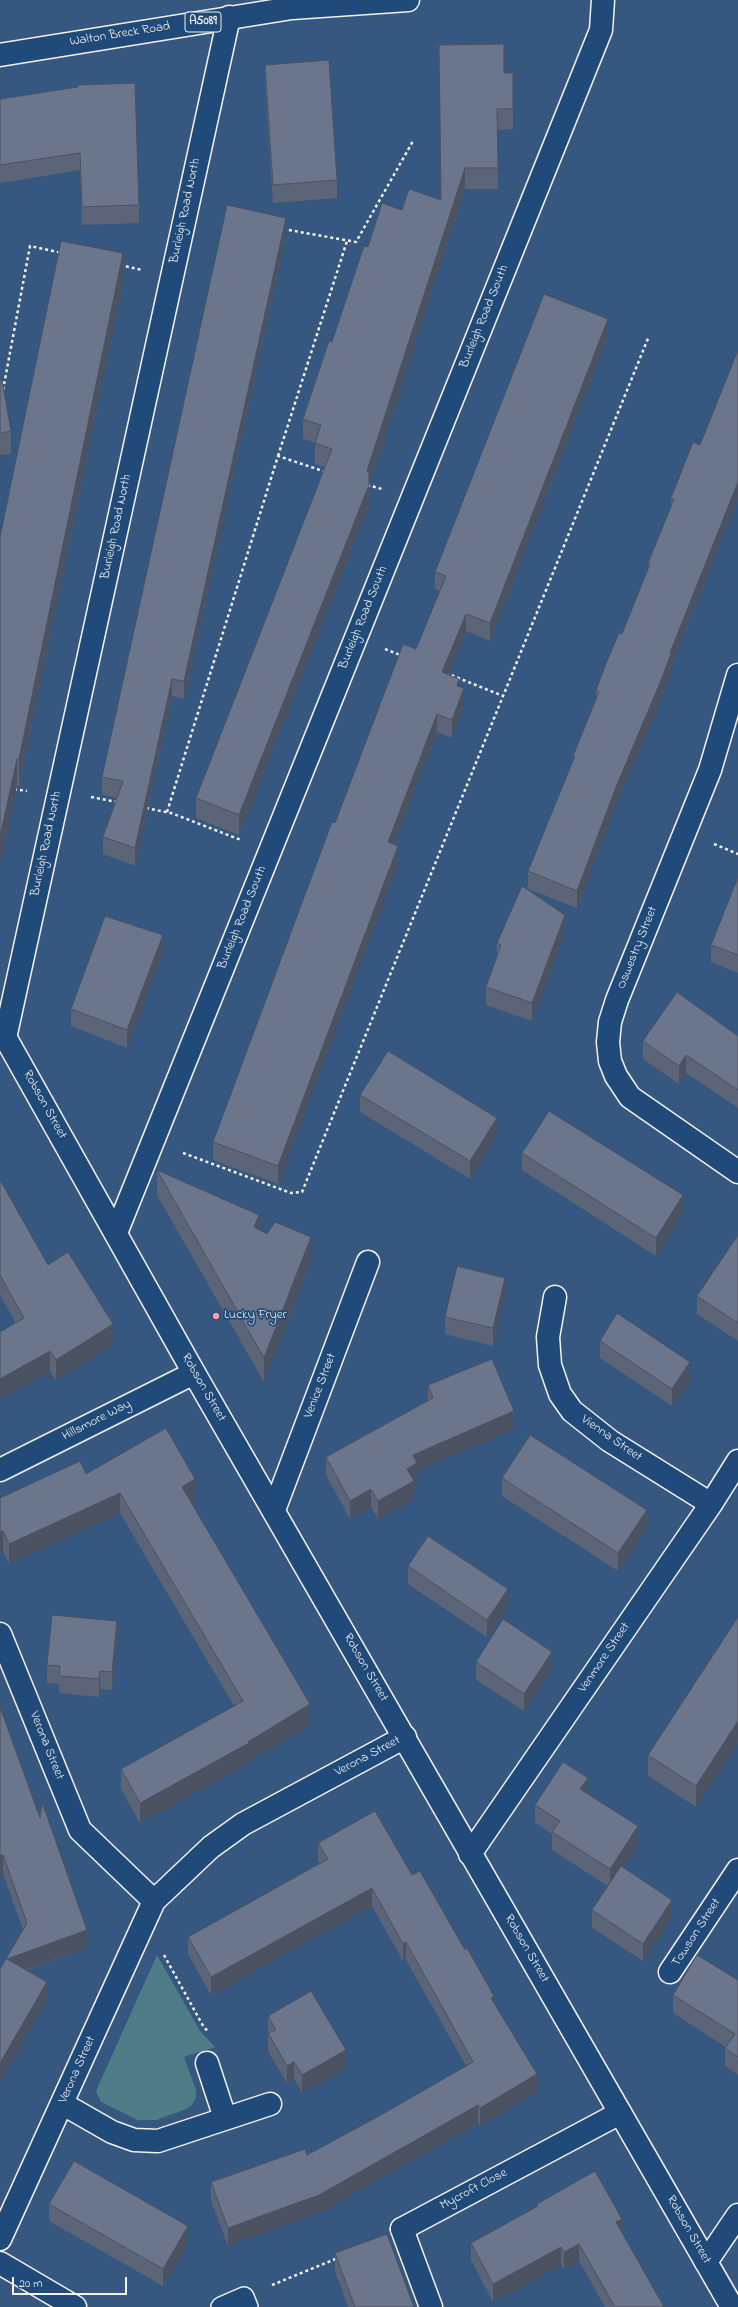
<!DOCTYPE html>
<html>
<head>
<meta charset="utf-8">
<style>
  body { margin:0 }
  #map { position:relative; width:738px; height:2307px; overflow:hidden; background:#36577f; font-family:"Indie Flower",sans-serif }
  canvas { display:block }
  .scale { position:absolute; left:12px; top:2277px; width:115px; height:18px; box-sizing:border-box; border:2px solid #f4f1e8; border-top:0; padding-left:5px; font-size:12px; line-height:14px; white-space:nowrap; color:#f4f1e8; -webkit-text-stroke:3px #1f4a7a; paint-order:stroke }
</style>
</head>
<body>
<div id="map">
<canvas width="738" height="2307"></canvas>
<div class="scale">20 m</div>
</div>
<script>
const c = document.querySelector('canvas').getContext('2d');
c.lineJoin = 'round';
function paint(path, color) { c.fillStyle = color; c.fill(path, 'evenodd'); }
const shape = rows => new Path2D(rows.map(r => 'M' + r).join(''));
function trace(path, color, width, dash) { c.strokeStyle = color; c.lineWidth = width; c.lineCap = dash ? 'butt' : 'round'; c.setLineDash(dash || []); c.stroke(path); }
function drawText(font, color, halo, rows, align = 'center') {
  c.font = font + ' "Indie Flower",sans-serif'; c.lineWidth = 3.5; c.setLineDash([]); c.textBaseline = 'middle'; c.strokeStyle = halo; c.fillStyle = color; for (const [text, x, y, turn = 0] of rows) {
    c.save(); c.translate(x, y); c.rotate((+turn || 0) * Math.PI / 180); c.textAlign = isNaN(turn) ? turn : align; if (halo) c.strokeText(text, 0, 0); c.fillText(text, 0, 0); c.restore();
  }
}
const green = shape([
  [157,1955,200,2031,215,2047,184,2057,196,2090,196,2098,192,2105,186,2109,156,2120,138,2120,101,2102,96,2091]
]);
const path = shape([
  [283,229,356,242,413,141],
  [120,265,142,270],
  [3,390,30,246,62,253],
  [278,456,347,241],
  [367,485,382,489],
  [385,649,400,655],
  [446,673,503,696],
  [14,789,27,791],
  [91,797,117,802],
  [146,808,171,813,241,840],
  [167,812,278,456,326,472],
  [714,844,738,854],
  [183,1153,291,1193,302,1192,649,336],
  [164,1955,202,2024,208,2032],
  [272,2285,338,2258]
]);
const service = shape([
  [221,2307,244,2297,248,2307]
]);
const pedestrian = shape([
  [0,1634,80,1830,154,1901],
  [402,2229,431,2307]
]);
const minor = shape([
  [738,675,710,770,617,1000,610,1022,608,1042,610,1061,616,1076,630,1097,738,1172],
  [5,1038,229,17],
  [116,1233,601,30,603,0],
  [555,1297,548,1337,550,1365,560,1394,572,1411,610,1441,711,1504],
  [0,1470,194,1373],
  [274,1510,368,1262],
  [470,1854,711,1504,738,1461],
  [670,1972,738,1870],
  [207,2063,225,2118],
  [63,2104,112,2132,134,2140,158,2141,270,2104],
  [402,2229,620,2113],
  [0,2239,154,1901,211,1847,243,1824,405,1737],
  [706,2262,738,2215],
  [0,2263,75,2307]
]);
const tertiary = shape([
  [0,1028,194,1373,732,2307]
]);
const trunk = shape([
  [0,55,292,8,408,0]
]);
const wall = shape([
  [265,65,337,180,337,198,273,203,265,83],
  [504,73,513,73,513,129,497,130,498,189,465,189,369,485,369,505,239,835,196,818,196,798,325,467,315,464,315,443,303,439,303,419,368,247,402,210,440,199],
  [78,87,139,205,139,223,82,225,80,170,0,183,0,99],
  [286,235,184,699,172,696,135,866,103,854,103,837,117,798,102,794,102,777],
  [123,281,19,786,17,786,0,537],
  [608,336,490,641,466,631,448,675,459,687,464,706,452,738,437,732,394,844,398,864,278,1184,213,1160,213,1142,335,823,416,649,440,591,435,589,435,572],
  [738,350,738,499,671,666,671,672,660,701,616,805,577,908,528,889,528,871,573,761,573,756,596,700,596,690,622,634,648,570,648,563,671,507,671,498,700,445],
  [0,380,11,431,11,454,0,455],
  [738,877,738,973,711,962,711,945],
  [565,933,532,1021,486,1005,486,987,497,957,497,943],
  [163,952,127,1048,71,1026,71,1009],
  [738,1036,738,1108,686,1073,679,1084,643,1059,643,1041],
  [360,1095,497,1135,470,1179,360,1112],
  [522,1153,683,1212,656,1256,522,1170],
  [157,1171,259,1230,267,1234,311,1261,264,1382,157,1195],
  [0,1180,48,1265,113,1344,56,1380,16,1323,0,1295],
  [738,1235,738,1341,697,1314,697,1296],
  [505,1296,493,1346,445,1334,445,1317],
  [600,1341,690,1380,672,1406,600,1358],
  [428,1385,514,1429,417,1470,417,1481,414,1483,414,1499,378,1519,371,1507,350,1519,326,1475,326,1457,428,1400],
  [86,1474,195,1500,191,1502,310,1725,249,1761,249,1763,140,1823,121,1789,121,1769,234,1706,120,1513,9,1564,3,1551,0,1498],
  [502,1478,647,1528,618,1571,502,1496],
  [408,1566,508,1607,487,1637,408,1584],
  [738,1617,738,1743,696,1807,648,1776,648,1755],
  [117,1639,112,1690,100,1689,99,1697,59,1693,59,1684,47,1683,47,1665],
  [476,1662,552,1669,524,1711,476,1680],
  [0,1707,40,1818,87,1948,26,1970,47,2000,0,2081,0,1969,23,1930,3,1873],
  [588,1794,638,1844,623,1867,672,1917,643,1961,592,1928,592,1910,608,1886,552,1850,552,1834,535,1822,535,1805],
  [318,1843,412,1875,494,2004,537,2091,480,2126,478,2123,319,2213,228,2246,211,2200,211,2182,307,2155,381,2115,466,2066,406,1960,403,1961,372,1906,211,1995,188,1954,188,1937,320,1863,318,1861],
  [738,1980,738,2075,725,2066,725,2048,726,2047,673,2013,673,1995],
  [268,2016,346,2068,302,2093,294,2079,287,2083,268,2051],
  [49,2204,188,2243,163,2286,49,2221],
  [537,2204,622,2233,664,2307,605,2307,579,2261,564,2270,561,2265,493,2302,471,2260,471,2243,537,2207],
  [335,2253,414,2307,348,2307,335,2271]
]);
const shadedWall = shape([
  [465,168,465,189,369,485,369,505,239,835,239,815,367,471],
  [286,218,286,235,184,699,184,681],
  [123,253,123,281,19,786,19,759],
  [608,319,608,336,490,641,490,623],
  [738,482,738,499,671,666,671,672,660,701,616,805,577,908,577,891,616,787],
  [466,614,466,631,442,690,442,672],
  [172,679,172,696,135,866,135,848],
  [459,679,459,696,457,686],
  [464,688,464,706,452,738,452,720],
  [437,714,437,732,388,860,388,842],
  [17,759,17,786,0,864,0,837],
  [398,846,398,864,278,1184,278,1166],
  [565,915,565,933,532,1021,532,1003],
  [163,935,163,952,127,1048,127,1030],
  [686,1055,686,1073,679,1084,679,1066],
  [497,1118,497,1135,470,1179,470,1161],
  [683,1195,683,1212,656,1256,656,1238],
  [259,1215,259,1239,254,1227],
  [311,1237,311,1261,264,1382,264,1358],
  [505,1278,505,1296,493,1346,493,1328],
  [113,1324,113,1344,56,1380,56,1360],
  [50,1351,50,1371,0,1399,0,1379],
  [690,1362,690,1380,672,1406,672,1389],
  [514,1411,514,1429,417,1470,417,1481,414,1483,414,1499,378,1519,378,1501,407,1469,413,1455],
  [195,1479,195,1500,182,1507,182,1487],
  [371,1489,371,1507,350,1519,350,1501],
  [120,1493,120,1513,9,1564,9,1544],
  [647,1510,647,1528,618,1571,618,1553],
  [3,1531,3,1551,0,1552,0,1532],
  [508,1589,508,1607,487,1637,487,1620],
  [117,1621,117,1639,112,1690,112,1672],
  [552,1652,552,1669,524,1711,524,1694],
  [100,1671,100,1689,99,1697,99,1679],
  [310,1704,310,1725,249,1761,249,1763,140,1823,140,1803,248,1742],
  [738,1721,738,1743,696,1807,696,1786],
  [588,1778,588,1796,580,1789],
  [638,1826,638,1844,610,1887,610,1869],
  [3,1855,3,1873,0,1874,0,1856],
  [372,1888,372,1906,211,1995,211,1977],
  [672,1900,672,1917,643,1961,643,1944],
  [87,1930,87,1948,7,1976,7,1959],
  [406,1942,406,1960,403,1961,403,1944],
  [47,1982,47,2000,0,2081,0,2063],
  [494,1996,494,2014,491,1998],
  [346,2050,346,2068,302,2093,302,2075],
  [294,2062,294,2079,287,2083,287,2066],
  [537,2074,537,2091,480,2126,480,2108],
  [478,2105,478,2123,319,2213,228,2246,228,2228],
  [622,2219,622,2237,616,2222],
  [188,2226,188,2243,163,2286,163,2269],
  [579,2244,579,2261,564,2270,564,2252],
  [561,2247,561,2265,493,2302,493,2284]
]);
const building = shape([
  [504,44,504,73,513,73,513,109,497,109,498,168,465,168,367,471,369,472,369,485,239,815,196,798,332,449,315,443,321,425,303,419,329,341,332,342,364,246,368,247,382,203,402,210,409,189,441,200,439,45,504,44],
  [329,60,337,180,273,185,265,65,329,60],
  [135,83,139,205,82,207,80,153,0,165,0,99,78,87,78,85,135,83],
  [227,205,286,218,184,681,172,679,135,848,103,837,123,781,102,777,227,205],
  [61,241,123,253,19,759,17,759,0,837,0,537,61,241],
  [544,294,608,319,490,623,466,614,442,672,459,679,457,686,464,688,452,720,437,714,388,842,398,846,278,1166,213,1142,332,822,335,823,403,644,416,649,446,576,435,572,544,294],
  [738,350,738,482,670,653,671,654,660,683,616,787,577,891,528,871,575,756,573,756,599,692,596,690,607,661,619,633,622,634,650,564,648,563,674,499,671,498,693,442,700,445,738,350],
  [0,380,2,380,11,431,0,433,0,380],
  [738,877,738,955,711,945,738,877],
  [522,886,565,915,532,1003,486,987,501,945,497,943,522,886],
  [105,916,163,935,127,1030,71,1009,105,916],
  [677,992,738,1036,738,1090,686,1055,679,1066,643,1041,677,992],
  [388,1051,497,1118,470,1161,360,1095,388,1051],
  [549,1111,683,1195,656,1238,522,1153,549,1111],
  [157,1170,259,1215,254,1227,267,1234,275,1222,311,1237,264,1358,157,1170],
  [0,1180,48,1265,68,1252,113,1324,56,1360,50,1351,0,1379,0,1332,24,1318,0,1275,0,1180],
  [738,1235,738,1323,697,1296,738,1235],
  [457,1266,505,1278,493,1328,445,1317,457,1266],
  [617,1313,690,1362,672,1389,600,1341,617,1313],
  [492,1359,514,1411,413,1455,417,1463,407,1469,414,1481,378,1501,371,1489,350,1501,326,1457,433,1398,428,1385,492,1359],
  [166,1428,195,1479,182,1487,310,1704,248,1742,249,1743,140,1803,121,1769,243,1701,120,1493,9,1544,3,1531,0,1532,0,1498,80,1461,86,1474,166,1428],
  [530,1435,647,1510,618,1553,502,1478,530,1435],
  [428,1536,508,1589,487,1620,408,1566,428,1536],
  [52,1615,117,1621,112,1672,100,1671,99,1679,59,1676,60,1666,47,1665,52,1615],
  [738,1617,738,1721,696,1786,648,1755,738,1617],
  [503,1619,552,1652,524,1694,476,1662,503,1619],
  [0,1707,40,1818,42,1802,87,1930,7,1959,47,1982,0,2063,0,1969,27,1923,3,1855,0,1856,0,1707],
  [563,1762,588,1778,580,1789,638,1826,610,1869,552,1832,560,1821,535,1805,563,1762],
  [375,1811,412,1875,420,1871,465,1950,467,1948,494,1996,491,1998,537,2074,480,2108,478,2105,319,2195,228,2228,211,2182,305,2149,307,2155,381,2115,473,2062,406,1942,403,1944,372,1888,211,1977,188,1937,328,1859,318,1843,375,1811],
  [621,1866,672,1900,643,1944,592,1910,621,1866],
  [697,1955,738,1980,738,2057,725,2048,735,2034,673,1995,697,1955],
  [311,1991,346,2050,302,2075,294,2062,287,2066,268,2033,276,2030,268,2016,311,1991],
  [74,2161,188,2226,163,2269,49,2204,74,2161],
  [595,2171,622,2219,616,2222,664,2307,615,2307,579,2244,564,2252,561,2247,493,2284,471,2243,538,2206,537,2204,595,2171],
  [387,2234,414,2307,355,2307,335,2253,387,2234]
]);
const markers = [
  [216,1316,4,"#ff9aa2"]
];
const shields = [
  [203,22,36]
];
const shieldNames = [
  ["A5089",203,22]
];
const streetNames = [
  ["Walton Breck Road",120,35,-9],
  ["Burleigh Road North",186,211,-78],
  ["Burleigh Road South",485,317,-68],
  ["Burleigh Road North",117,527,-78],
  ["Burleigh Road South",364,618,-68],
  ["Burleigh Road North",47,844,-78],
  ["Burleigh Road South",243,918,-68],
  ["Oswestry Street",638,948,-68],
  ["Robson Street",44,1105,61],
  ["Venice Street",321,1386,-69],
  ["Robson Street",203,1388,60],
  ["Hillsmore Way",97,1421,-27],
  ["Vienna Street",611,1439,35],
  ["Venmore Street",605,1658,-56],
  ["Robson Street",365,1668,60],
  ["Verona Street",46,1746,68],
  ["Verona Street",368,1757,-28],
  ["Towson Street",697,1933,-57],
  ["Robson Street",526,1949,60],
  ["Verona Street",78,2070,-66],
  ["Mycroft Close",474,2190,-28],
  ["Robson Street",688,2230,60]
];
const poiNames = [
  ["Lucky Fryer",224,1316]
];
paint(green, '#4e7d87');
trace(service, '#f4f1e8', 22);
trace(pedestrian, '#f4f1e8', 25);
trace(minor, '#f4f1e8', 25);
trace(tertiary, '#f4f1e8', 25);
trace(trunk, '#f4f1e8', 25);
trace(path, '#f4f1e8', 2.5, [3, 3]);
trace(service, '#1f4a7a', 19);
trace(pedestrian, '#1f4a7a', 22);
trace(minor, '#1f4a7a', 22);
trace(tertiary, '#1f4a7a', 22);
trace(trunk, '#1f4a7a', 22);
paint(wall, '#5c6578');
paint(shadedWall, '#4b5261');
paint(building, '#6b758b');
trace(building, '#4b5261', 1);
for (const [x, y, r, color] of markers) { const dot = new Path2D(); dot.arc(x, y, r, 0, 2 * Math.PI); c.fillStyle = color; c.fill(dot); trace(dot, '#1f4a7a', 1.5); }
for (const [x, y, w] of shields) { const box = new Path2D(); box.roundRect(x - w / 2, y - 10, w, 20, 3); c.fillStyle = '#1f4a7a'; c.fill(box); trace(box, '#f4f1e8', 1); }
drawText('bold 12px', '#f4f1e8', null, shieldNames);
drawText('13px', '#f4f1e8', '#1f4a7a', streetNames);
drawText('13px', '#f4f1e8', '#1f4a7a', poiNames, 'left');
</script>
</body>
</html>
